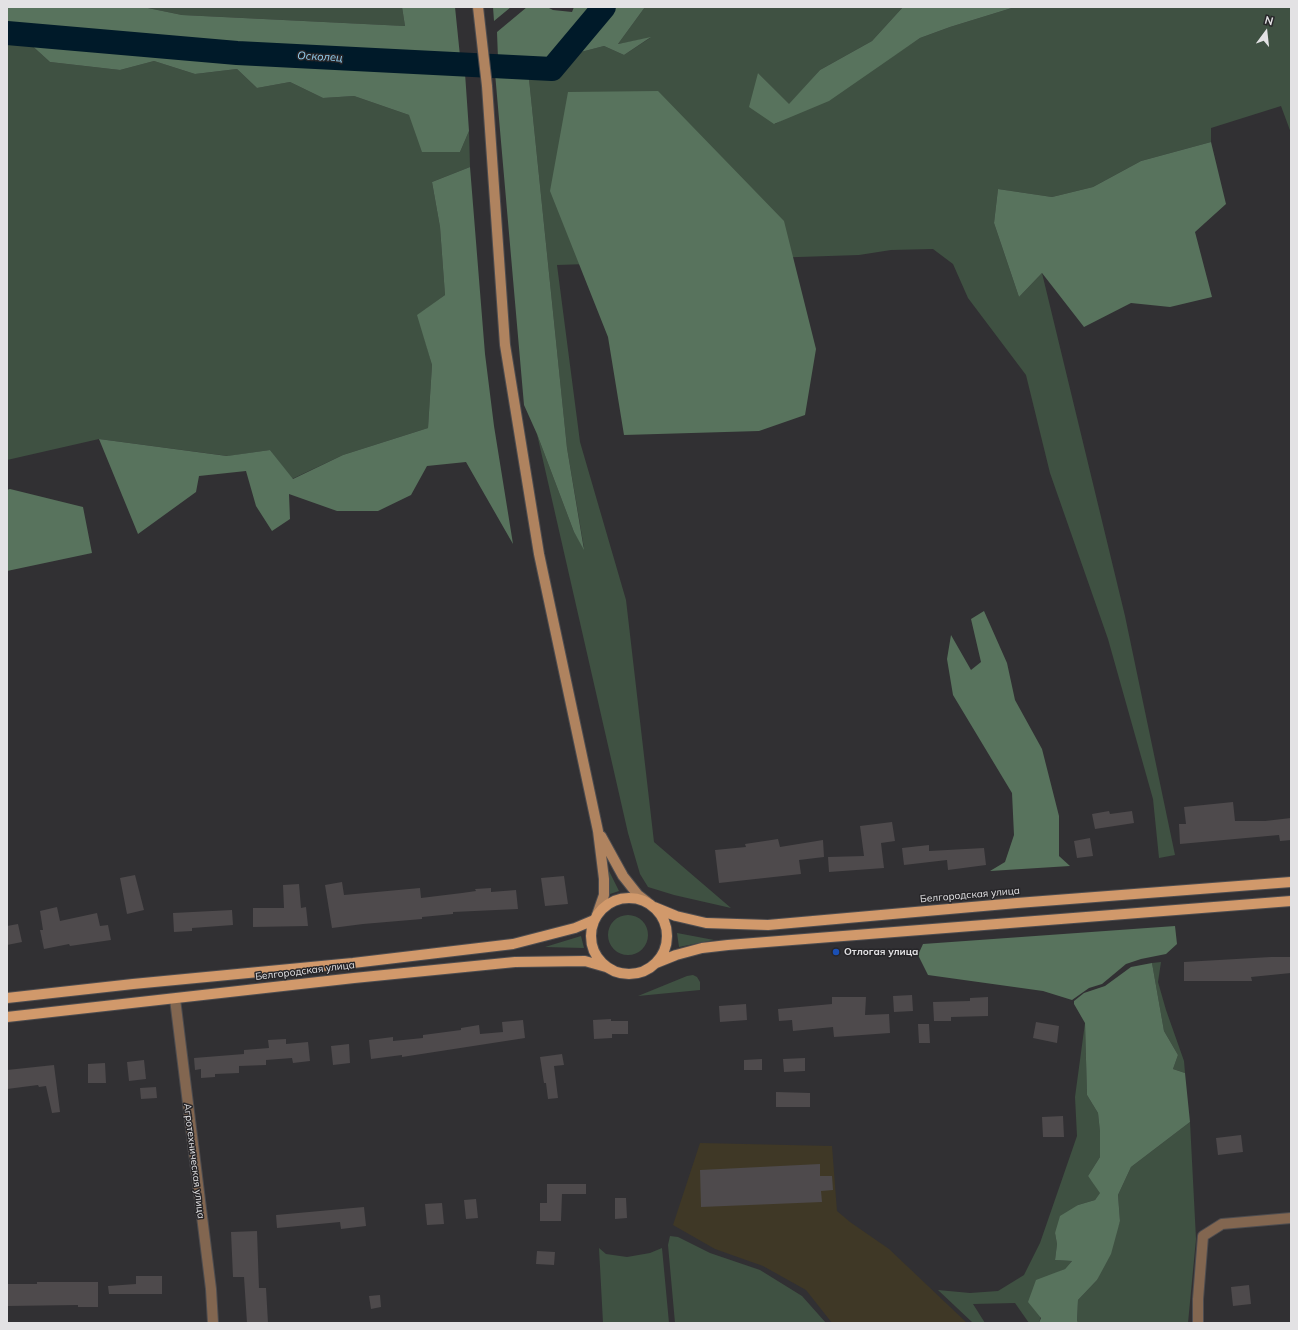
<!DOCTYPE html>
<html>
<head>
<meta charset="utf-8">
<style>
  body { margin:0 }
  #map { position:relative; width:1298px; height:1330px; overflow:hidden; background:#313033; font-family:Mulish,sans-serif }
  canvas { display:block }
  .frame { position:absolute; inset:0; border:8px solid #e3e2e4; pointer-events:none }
  .north { position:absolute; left:1246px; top:12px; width:40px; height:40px; -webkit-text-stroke:3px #272629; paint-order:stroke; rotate:15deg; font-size:11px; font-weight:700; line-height:16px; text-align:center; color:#e3e2e4 }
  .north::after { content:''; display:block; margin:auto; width:14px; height:18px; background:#e3e2e4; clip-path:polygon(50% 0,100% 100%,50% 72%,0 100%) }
</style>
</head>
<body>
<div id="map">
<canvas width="1298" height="1330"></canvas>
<div class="frame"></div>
<div class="north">N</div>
</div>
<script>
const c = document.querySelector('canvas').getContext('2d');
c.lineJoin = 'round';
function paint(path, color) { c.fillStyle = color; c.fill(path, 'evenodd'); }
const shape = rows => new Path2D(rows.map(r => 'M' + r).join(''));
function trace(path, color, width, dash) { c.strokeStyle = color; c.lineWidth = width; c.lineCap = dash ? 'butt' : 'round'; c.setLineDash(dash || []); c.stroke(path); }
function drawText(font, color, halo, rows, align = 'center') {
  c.font = font + ' Mulish,sans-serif'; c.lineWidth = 3; c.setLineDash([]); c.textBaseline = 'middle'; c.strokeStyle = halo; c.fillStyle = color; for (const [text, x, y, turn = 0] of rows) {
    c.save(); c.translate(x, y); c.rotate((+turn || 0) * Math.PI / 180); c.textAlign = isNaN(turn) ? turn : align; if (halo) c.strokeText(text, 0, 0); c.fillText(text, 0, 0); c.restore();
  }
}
const industrial = shape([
  [700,1143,832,1146,837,1211,850,1222,889,1249,967,1323,832,1323,806,1290,763,1266,715,1249,673,1225]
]);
const green = shape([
  [143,7,402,7,405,26,182,15],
  [645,7,903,7,872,41,820,70,789,105,758,73,775,124,878,66,920,38,950,27,1015,7,1291,7,1291,133,1281,106,1211,128,1211,142,1141,161,1093,187,1052,197,998,189,994,223,1019,297,1042,273,1125,616,1175,855,1159,858,1153,799,1108,639,1050,473,1026,375,968,298,953,264,933,249,891,250,859,255,557,265,580,442,626,600,654,842,731,908,674,895,648,887,640,874,628,833,537,434,574,532,584,548,567,448,528,69,549,75,577,53,604,46,624,55,650,38,618,44],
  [7,38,28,42,50,62,120,70,154,61,195,74,237,69,257,88,290,82,323,98,354,96,409,115,460,152,469,131,470,167,432,182,440,227,445,295,418,315,432,365,428,428,343,455,292,479,270,450,228,456,99,439,7,460],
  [607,867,619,891,610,894],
  '608 935a20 20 0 1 1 40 0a20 20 0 1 1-40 0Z',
  [677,933,714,940,679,947],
  [581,936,584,948,545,947],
  [1161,962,1158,982,1166,1010,1184,1061,1185,1073,1173,1069,1178,1055,1164,1031,1152,963],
  [693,975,697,977,700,982,700,990,638,996,687,976],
  [1085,1023,1087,1095,1098,1113,1100,1132,1100,1157,1088,1176,1101,1192,1095,1200,1078,1205,1055,1233,1057,1244,1055,1260,1072,1261,1065,1269,1052,1275,1039,1323,1029,1323,1015,1303,973,1304,985,1323,973,1323,938,1290,970,1293,998,1291,1024,1275,1040,1243,1077,1136,1075,1097],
  [1190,1122,1196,1239,1188,1323,1079,1323,1077,1321,1078,1300,1097,1280,1120,1221,1118,1195,1131,1167],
  [670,1236,678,1237,710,1253,760,1270,802,1296,826,1323,675,1323,668,1245],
  [599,1248,606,1254,627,1257,650,1253,662,1248,669,1323,603,1323]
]);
const forest = shape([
  [7,7,143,7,182,15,405,26,402,7,455,7,460,56,10,27,7,26],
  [493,7,511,7,494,21],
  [527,7,547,7,553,10,572,12,574,7,645,7,618,44,651,37,624,55,604,46,577,53,549,75,528,69,567,448,584,550,574,532,537,434,524,405,495,73,523,61,498,59,497,32],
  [903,7,1015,7,950,27,920,38,829,101,774,124,749,107,758,73,789,104,820,70,872,41],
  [28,42,465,73,469,131,460,152,422,152,409,115,354,96,323,98,290,82,257,88,237,69,195,74,154,61,120,70,50,62],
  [658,91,784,221,816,349,805,415,759,431,624,435,608,337,550,191,568,92],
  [1211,142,1226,204,1195,232,1212,297,1170,307,1131,303,1084,327,1042,273,1019,297,994,223,998,189,1052,197,1093,187,1141,161],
  [470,167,485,354,494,426,513,544,466,462,427,466,411,495,378,511,337,511,289,494,290,519,272,531,256,506,246,471,199,476,196,492,138,534,99,439,227,456,270,450,293,479,343,455,428,428,432,365,417,315,445,295,440,227,432,182],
  [10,489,83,507,92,553,7,571,7,490],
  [984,611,1007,663,1015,700,1042,749,1059,816,1059,856,1070,866,990,871,1005,862,1014,835,1012,793,953,695,947,659,951,635,971,670,981,662,971,619],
  [1175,926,1177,944,1166,954,1141,959,1126,964,1102,984,1089,988,1072,1000,1043,991,928,975,918,955,923,944],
  [1152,963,1164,1031,1178,1055,1173,1069,1185,1073,1190,1122,1131,1167,1118,1195,1120,1221,1111,1254,1097,1280,1078,1300,1077,1321,1079,1323,1039,1323,1041,1318,1028,1302,1036,1280,1065,1269,1072,1261,1055,1260,1057,1244,1055,1233,1060,1216,1078,1205,1095,1200,1100,1193,1088,1176,1100,1157,1100,1132,1098,1113,1087,1095,1085,1023,1074,1004,1074,1001,1084,993,1105,986,1131,967]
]);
const stream = shape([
  [7,32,10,32]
]);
const river = shape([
  [7,33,237,53,552,69,604,7]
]);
const building = shape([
  [1233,802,1235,821,1265,821,1291,818,1291,840,1280,841,1279,835,1180,844,1179,824,1186,824,1184,807],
  [1109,811,1110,814,1132,811,1134,823,1095,829,1092,814],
  [892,822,895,841,881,843,884,868,829,872,828,857,864,856,860,826],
  [1090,838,1093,856,1077,858,1074,841],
  [778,839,780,847,823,840,824,857,799,860,801,874,719,883,715,850,746,847,745,844],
  [929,845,929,851,984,848,986,865,948,870,947,860,904,865,902,848],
  [135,875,144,910,127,914,120,878],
  [564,876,568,904,545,906,541,878],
  [342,882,344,895,420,888,421,898,462,893,476,891,475,889,491,888,491,892,516,890,518,909,453,912,453,914,422,917,422,919,363,924,332,928,325,885],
  [299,884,301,908,306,907,308,926,253,927,253,908,284,908,283,885],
  [57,907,60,921,97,913,100,926,108,925,111,940,70,946,69,944,44,949,40,930,43,930,40,911],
  [232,910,233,925,192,928,192,931,174,932,173,913],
  [18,924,22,942,7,945,7,926],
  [1271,957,1291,957,1291,973,1251,977,1252,981,1184,981,1184,962],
  [912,995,913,1011,894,1012,893,996],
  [832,997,866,997,865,1015,889,1014,890,1033,834,1037,833,1027,793,1031,792,1020,779,1021,778,1009,832,1004],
  [988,997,988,1016,951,1017,951,1021,934,1021,933,1002,970,1001,970,998],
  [746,1004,747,1020,720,1022,719,1006],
  [611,1019,611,1021,628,1021,628,1034,612,1034,612,1038,594,1039,593,1020],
  [523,1020,525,1038,402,1057,402,1055,371,1059,369,1040,393,1037,393,1041,423,1038,423,1035,461,1030,461,1028,479,1025,480,1034,503,1032,502,1022],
  [1036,1022,1059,1026,1057,1043,1033,1038],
  [918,1024,929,1024,930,1043,919,1043],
  [286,1039,286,1044,308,1042,310,1061,293,1063,292,1058,266,1060,266,1065,239,1066,239,1073,215,1074,215,1077,201,1078,201,1069,195,1070,194,1058,244,1054,244,1050,269,1048,268,1040],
  [349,1044,350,1063,333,1065,331,1046],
  [562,1054,564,1065,554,1066,558,1098,548,1099,546,1083,544,1083,540,1057],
  [805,1058,805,1071,784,1072,783,1059],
  [762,1059,762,1070,744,1070,744,1060],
  [144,1060,146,1079,129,1081,127,1062],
  [105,1063,106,1083,88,1083,88,1064],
  [54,1065,60,1112,52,1113,46,1086,39,1087,38,1085,7,1089,7,1070],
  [156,1087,157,1098,141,1099,140,1088],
  [776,1092,810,1093,810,1107,776,1107],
  [1063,1116,1064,1137,1043,1137,1042,1117],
  [1241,1135,1243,1152,1218,1155,1216,1138],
  [820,1164,820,1176,832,1176,833,1190,821,1191,822,1202,701,1207,700,1170],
  [547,1184,586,1184,586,1194,562,1194,561,1221,540,1221,540,1203,547,1203],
  [615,1198,626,1198,627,1218,615,1219],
  [476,1199,478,1218,466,1219,464,1200],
  [442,1203,444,1224,427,1225,425,1204],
  [364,1207,366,1226,341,1229,340,1222,277,1228,276,1215],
  [257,1231,259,1288,266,1288,268,1323,247,1323,244,1277,233,1277,231,1232],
  [537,1251,555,1252,554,1265,536,1264],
  [136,1276,162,1276,162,1294,109,1294,108,1286,136,1284],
  [37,1282,98,1282,98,1307,78,1307,78,1305,7,1306,7,1284,37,1284],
  [1249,1285,1251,1304,1233,1306,1231,1287],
  [380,1295,381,1307,371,1309,369,1296]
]);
const street = shape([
  [175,999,211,1289,213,1323],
  [1198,1323,1198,1299,1203,1236,1222,1224,1291,1218]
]);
const secondary = shape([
  [478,7,487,86,505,345,539,554,598,831,604,879,604,895,597,915],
  [601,836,623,876,638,895,647,902]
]);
const primary = shape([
  '591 936a38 38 0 1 1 76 0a38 38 0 1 1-76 0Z',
  [654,907,676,916,706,923,768,925,1017,903,1291,882],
  [656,963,676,955,702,948,728,945,1291,901],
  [7,998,133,984,353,963,513,944,575,928,594,920],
  [7,1017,354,978,515,962,585,961,606,967]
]);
const markers = [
  [836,952,4,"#1a4fb4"]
];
const streetNames = [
  ["Белгородская улица",970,895,-5],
  ["Белгородская улица",305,971,-7],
  ["Агротехническая улица",194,1161,83]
];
const poiNames = [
  ["Отлогая улица",844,952]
];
const waterNames = [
  ["Осколец",320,57,3]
];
paint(industrial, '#3f3826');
paint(green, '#3f5142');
paint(forest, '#58735d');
trace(stream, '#001a29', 4);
trace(river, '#001a29', 24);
paint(building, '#4e4a4c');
trace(street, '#4d4c4f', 12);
trace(secondary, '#4d4c4f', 12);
trace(primary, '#4d4c4f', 12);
trace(street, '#826650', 10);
trace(secondary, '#af835f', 10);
trace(primary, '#d1996b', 10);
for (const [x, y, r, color] of markers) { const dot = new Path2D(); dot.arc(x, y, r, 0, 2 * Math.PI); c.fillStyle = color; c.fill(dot); trace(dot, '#272629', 1.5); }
drawText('10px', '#e3e2e4', '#272629', streetNames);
drawText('bold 10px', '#e3e2e4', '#272629', poiNames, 'left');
drawText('italic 11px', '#94d0f2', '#272629', waterNames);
</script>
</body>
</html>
